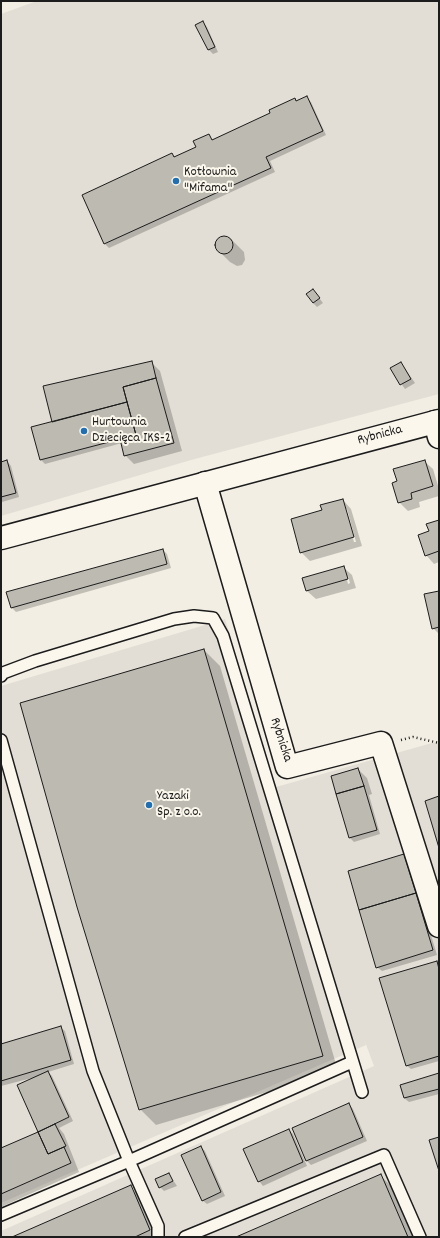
<!DOCTYPE html>
<html>
<head>
<meta charset="utf-8">
<style>
  body { margin:0 }
  #map { position:relative; width:440px; height:1238px; overflow:hidden; background:#f2eee4; font-family:Dekko,sans-serif }
  canvas { display:block }
  .frame { position:absolute; inset:0; border:2px solid #1c1c1c; pointer-events:none }
</style>
</head>
<body>
<div id="map">
<canvas width="440" height="1238"></canvas>
<div class="frame"></div>
</div>
<script>
const c = document.querySelector('canvas').getContext('2d');
c.lineJoin = 'round';
function paint(path, color) { c.fillStyle = color; c.fill(path, 'evenodd'); }
const shape = rows => new Path2D(rows.map(r => 'M' + r).join(''));
function trace(path, color, width, dash) { c.strokeStyle = color; c.lineWidth = width; c.lineCap = dash ? 'butt' : 'round'; c.setLineDash(dash || []); c.stroke(path); }
function drawText(font, color, halo, rows, align = 'center') {
  c.font = font + ' Dekko,sans-serif'; c.lineWidth = 4; c.setLineDash([]); c.textBaseline = 'middle'; c.strokeStyle = halo; c.fillStyle = color; for (const [text, x, y, turn = 0] of rows) {
    c.save(); c.translate(x, y); c.rotate((+turn || 0) * Math.PI / 180); c.textAlign = isNaN(turn) ? turn : align; if (halo) c.strokeText(text, 0, 0); c.fillText(text, 0, 0); c.restore();
  }
}
const built = shape([
  [37,1,439,1,439,394,191,460,1,516,1,14],
  [225,619,276,787,439,741,439,1237,1,1237,1,1231,374,1066,364,1039,366,1045,1,1203,1,686]
]);
const shadow = shape([
  [203,22,207,27,218,52,213,54,209,50,196,26],
  [307,98,311,102,326,135,270,161,275,172,109,248,105,244,83,195,172,154,175,157,197,148,208,135,213,140,271,114,294,99,297,102],
  [223,236,231,239,244,252,245,260,242,265,237,266,230,262,217,249,216,244,218,238],
  [313,290,323,303,317,307,313,303],
  [151,362,160,371,182,451,134,464,125,455,122,443,45,464,41,460,53,421],
  [401,363,415,383,405,389,391,369],
  [7,461,11,466,19,497,2,502,1,463],
  [424,461,433,469,439,489,439,496,419,502,420,507,408,511,399,502,398,482],
  [343,500,351,509,362,546,310,561,301,552,323,511],
  [345,509,347,509,356,542,354,542],
  [439,521,439,562,434,564,426,555,430,532],
  [163,550,167,554,171,568,16,612,12,608,8,593],
  [343,567,352,575,356,588,316,599,307,591,303,579],
  [346,576,348,576,350,583,348,584],
  [439,592,439,634,433,628],
  [204,650,220,666,338,1071,156,1125,140,1109],
  [358,769,367,778,372,794,369,795,380,834,354,842,350,838,337,795],
  [404,855,408,859,437,955,382,971,377,967],
  [437,962,439,964,439,1061,411,1069,406,1065],
  [60,1027,65,1031,74,1064,48,1072,52,1076,73,1121,59,1128,64,1134,79,1172,1,1207,1,1149,39,1132,18,1086,40,1076,1,1086,1,1045],
  [439,1074,439,1094,409,1102,404,1098],
  [349,1104,353,1109,367,1141,311,1165,307,1161,293,1129],
  [289,1130,293,1134,307,1166,263,1186,259,1181],
  [201,1147,205,1151,225,1196,207,1204,202,1200],
  [169,1174,177,1186,164,1191,160,1187],
  [381,1176,393,1188,414,1237,238,1237],
  [130,1187,143,1199,160,1237,15,1237]
]);
const building = shape([
  [203,21,215,47,208,50,195,25,203,21],
  [307,96,323,131,266,157,271,168,104,244,82,195,172,153,174,157,196,147,193,141,209,134,212,140,270,113,269,110,295,98,296,101,307,96],
  '215 245a9 9 0 1 1 18 0a9 9 0 1 1-18 0Z',
  [313,289,320,298,313,303,306,294,313,289],
  [152,361,156,378,123,387,127,402,52,422,43,386,152,361],
  [401,362,411,379,400,385,390,368,401,362],
  [156,378,174,443,124,456,120,439,136,435,123,387,156,378],
  [127,402,136,435,40,460,31,427,127,402],
  [7,460,16,493,1,497,1,462,7,460],
  [425,460,433,486,411,493,412,499,398,503,392,483,397,481,393,469,425,460],
  [343,499,354,537,300,553,291,519,322,510,320,505,343,499],
  [439,520,439,551,425,556,418,535,429,531,426,524,439,520],
  [163,549,167,564,11,608,6,592,163,549],
  [344,566,348,579,306,591,302,578,344,566],
  [439,591,439,627,432,629,424,594,439,591],
  [204,649,323,1056,139,1110,77,907,20,703,204,649],
  [358,768,364,786,336,794,331,776,358,768],
  [364,786,377,830,349,838,336,794,364,786],
  [439,796,439,848,425,801,439,796],
  [404,854,416,893,359,910,348,871,404,854],
  [416,893,433,950,376,968,359,910,416,893],
  [437,961,439,969,439,1056,406,1066,379,978,437,961],
  [61,1026,71,1060,1,1081,1,1044,61,1026],
  [48,1071,69,1117,38,1132,17,1085,48,1071],
  [439,1073,439,1089,404,1098,400,1085,439,1073],
  [349,1103,363,1137,306,1161,292,1128,349,1103],
  [55,1124,66,1146,48,1154,38,1132,55,1124],
  [289,1129,303,1162,258,1182,243,1149,289,1129],
  [38,1132,48,1154,64,1147,71,1163,1,1194,1,1148,38,1132],
  [439,1137,439,1171,429,1140,439,1137],
  [201,1146,221,1192,202,1201,181,1155,201,1146],
  [169,1173,173,1181,159,1188,155,1179,169,1173],
  [381,1174,408,1237,236,1237,381,1174],
  [131,1185,150,1230,135,1237,12,1237,131,1185]
]);
const path = shape([
  [401,740,413,737,439,743]
]);
const service = shape([
  [1,676,3,673,35,661,174,619,194,616,213,618,223,636,362,1092],
  [1,740,93,1071,129,1161,352,1062],
  [1,1215,129,1161,158,1226,158,1237],
  [185,1237,384,1155,420,1237]
]);
const minor = shape([
  [435,422,439,437],
  [205,483,287,767,381,743,439,926]
]);
const tertiary = shape([
  [1,538,439,421]
]);
const markers = [
  [176,181,4,"#1f6fb2"],
  [84,431,4,"#1f6fb2"],
  [149,805,4,"#1f6fb2"]
];
const poiNames = [
  ["Kotłownia",184,173],
  ["\"Mifama\"",184,189],
  ["Hurtownia",92,423],
  ["Dziecięca IKS-2",92,439],
  ["Yazaki",157,797],
  ["Sp. z o.o.",157,813]
];
const streetNames = [
  ["Rybnicka",380,436,-15],
  ["Rybnicka",280,740,72]
];
paint(built, '#e2ded5');
paint(shadow, '#0003');
paint(building, '#bdbab1');
trace(building, '#1c1c1c', 1);
trace(service, '#1c1c1c', 14);
trace(minor, '#1c1c1c', 25);
trace(tertiary, '#1c1c1c', 25);
trace(path, '#1c1c1c', 2.5, [1, 3]);
trace(service, '#fbf7ec', 11);
trace(minor, '#fbf7ec', 22);
trace(tertiary, '#fbf7ec', 22);
for (const [x, y, r, color] of markers) { const dot = new Path2D(); dot.arc(x, y, r, 0, 2 * Math.PI); c.fillStyle = color; c.fill(dot); trace(dot, '#fbf7ec', 1.5); }
drawText('14px', '#1c1c1c', '#fbf7ec', poiNames, 'left');
drawText('14px', '#1c1c1c', '#fbf7ec', streetNames);
</script>
</body>
</html>
